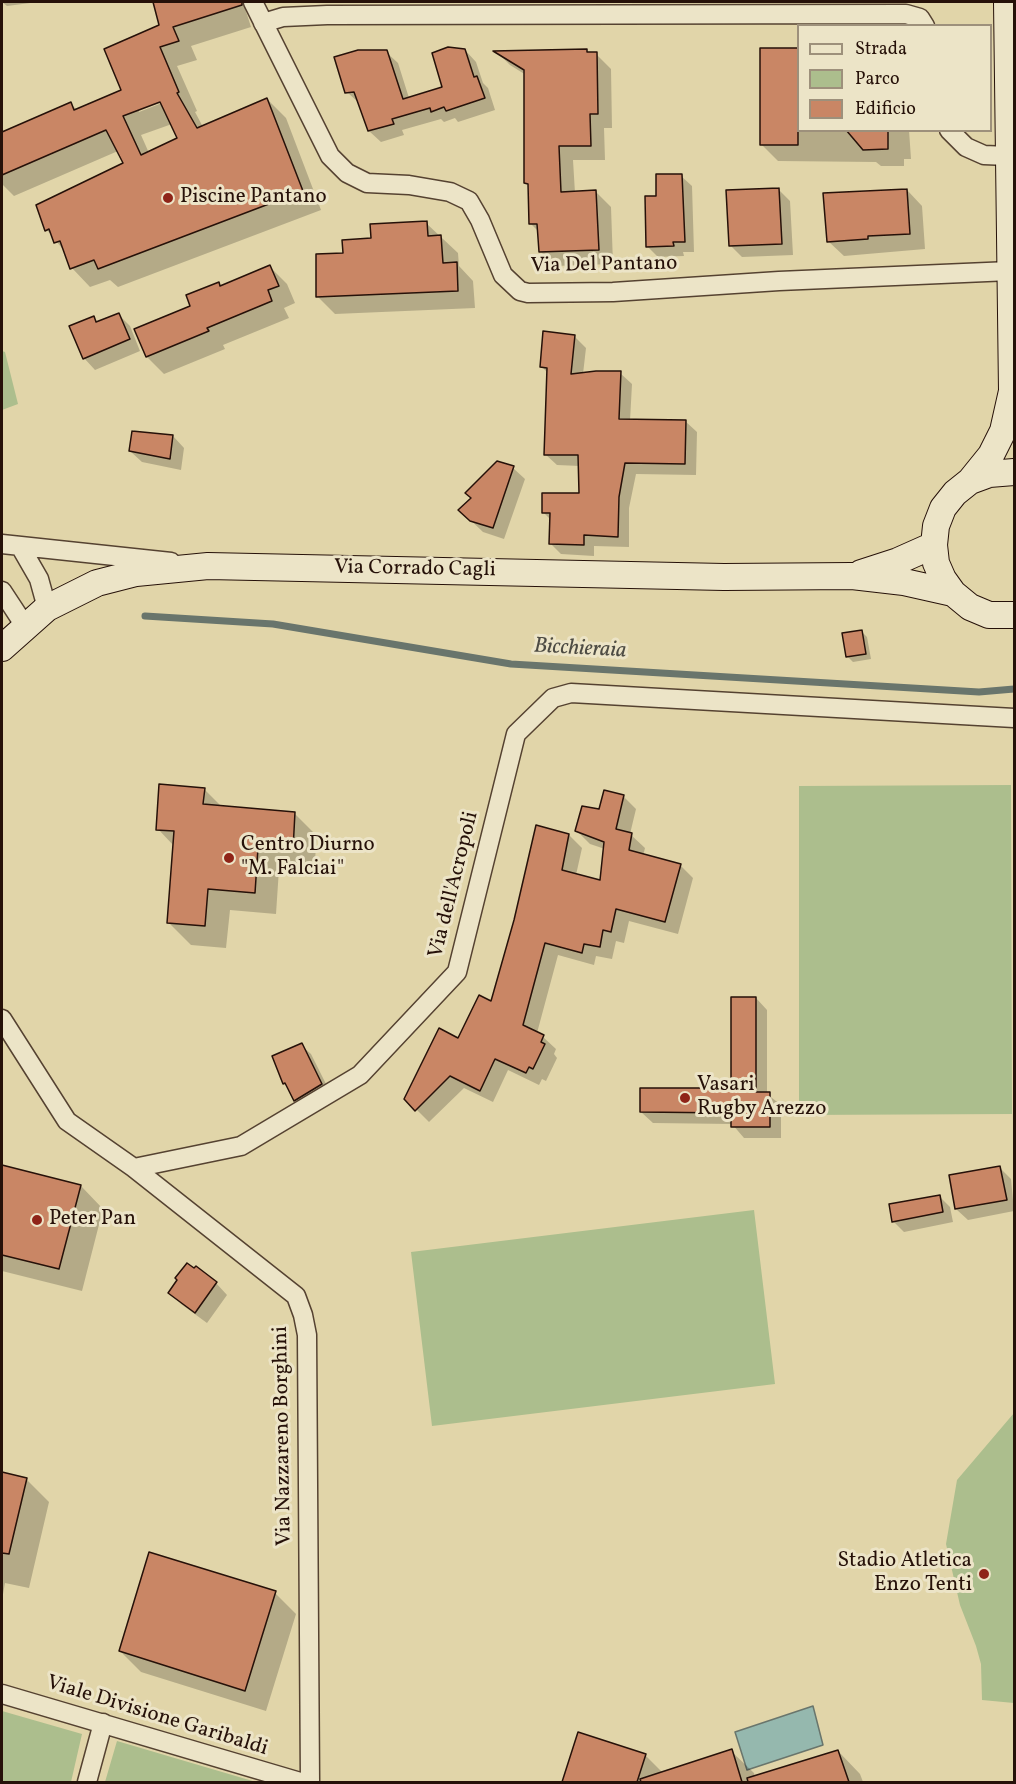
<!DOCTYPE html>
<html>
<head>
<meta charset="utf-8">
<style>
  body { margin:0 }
  #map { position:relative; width:1016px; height:1784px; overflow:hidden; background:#e1d5a9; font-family:Vollkorn,serif }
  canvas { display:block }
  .frame { position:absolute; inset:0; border:3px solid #261109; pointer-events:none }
  .legend { position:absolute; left:797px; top:24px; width:195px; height:108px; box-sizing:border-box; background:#ece4c7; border:2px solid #9d907b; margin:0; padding:8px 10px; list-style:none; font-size:18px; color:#261109 }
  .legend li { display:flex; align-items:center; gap:12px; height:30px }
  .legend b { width:30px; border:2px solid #9d907b }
</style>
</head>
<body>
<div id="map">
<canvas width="1016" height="1784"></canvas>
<div class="frame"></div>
<ul class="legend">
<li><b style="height:8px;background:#ece4c7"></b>Strada</li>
<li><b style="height:16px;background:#acbe8d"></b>Parco</li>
<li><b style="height:16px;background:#c98665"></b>Edificio</li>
</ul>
</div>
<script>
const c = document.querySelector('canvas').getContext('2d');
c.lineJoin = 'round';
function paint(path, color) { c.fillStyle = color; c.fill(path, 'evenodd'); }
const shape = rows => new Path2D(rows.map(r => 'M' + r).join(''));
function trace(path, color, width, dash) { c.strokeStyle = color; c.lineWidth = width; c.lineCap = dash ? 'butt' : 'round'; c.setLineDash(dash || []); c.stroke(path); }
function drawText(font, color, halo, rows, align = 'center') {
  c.font = font + ' Vollkorn,serif'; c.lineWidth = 6; c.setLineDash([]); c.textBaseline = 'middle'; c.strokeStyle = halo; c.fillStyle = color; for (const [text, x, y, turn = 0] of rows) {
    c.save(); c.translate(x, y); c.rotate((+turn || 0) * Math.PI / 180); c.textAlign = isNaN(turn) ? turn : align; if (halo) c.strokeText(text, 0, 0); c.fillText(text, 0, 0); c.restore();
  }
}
const green = shape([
  [2,351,5,352,18,404,2,410],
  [1011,785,1012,1114,799,1115,799,786],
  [754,1210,775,1384,432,1426,411,1252],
  [1014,1413,1014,1703,982,1700,981,1664,976,1646,960,1605,946,1544,957,1480],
  [2,1711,82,1734,71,1782,2,1782],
  [117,1741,256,1782,105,1782]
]);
const water = shape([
  [813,1706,823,1745,747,1770,735,1732,813,1706]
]);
const shadow = shape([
  [2,2,38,2,7,6],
  [155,2,243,2,251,27,191,46,197,60,177,66,197,111,195,112,203,127,267,99,286,118,321,210,118,287,110,280,90,287,72,268,66,253,47,230,38,206,125,164,118,151,14,196,2,184,2,133,71,104,77,110,123,91,161,26],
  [166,98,167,101,139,112,139,109],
  [172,124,179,138,149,153,141,135],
  [762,49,798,49,798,130,909,130,911,159,904,159,904,166,881,166,876,162,778,161,762,145],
  [465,50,476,62,483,83,488,88,495,110,458,122,455,118,444,122,441,119,402,130,404,135,381,142,369,131,359,103,347,92,386,52,398,63,409,98,444,88],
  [586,50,590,54,596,54,611,69,612,128,604,128,605,160,573,160,575,193,596,192,611,207,613,264,555,266,540,251,539,232,531,224,530,187,526,183,526,75,510,65,497,52],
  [681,176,692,186,694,252,683,252,684,256,658,257,647,246,657,198],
  [779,190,790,201,793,255,742,257,730,245],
  [907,190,922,206,925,249,844,256,828,241],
  [426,223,458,253,459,266,473,281,475,308,335,314,317,296,344,254],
  [270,267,287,284,295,303,284,308,289,318,223,345,225,349,164,374,147,357,192,306,218,284,222,287],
  [119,315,130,326,140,351,95,370,84,358,93,317,99,323],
  [574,336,586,348,583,374,620,373,632,384,630,421,685,421,697,432,696,475,636,474,629,508,629,547,594,546,594,556,561,554,550,543,551,520,543,512,581,495,580,466,557,465,545,454,548,373,541,366],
  [173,436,184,448,181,470,142,462,130,451],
  [513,468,525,479,504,539,483,532,460,510],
  [862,632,867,637,871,659,853,662,847,656],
  [204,789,222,807,295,814,317,836,314,871,279,869,276,914,230,910,226,948,191,945,169,923,174,846,158,829],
  [623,796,636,809,630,834,645,848,643,856,680,865,693,878,678,934,629,921,624,943,616,941,612,959,596,956,594,965,558,955,537,1033,543,1037,556,1049,554,1054,557,1058,546,1081,542,1079,539,1085,508,1070,493,1102,464,1088,429,1122,406,1099,492,1003,569,835,582,848,576,875,601,882,605,849,590,844,577,831,600,811],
  [756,998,767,1010,767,1094,781,1105,781,1138,744,1138,732,1124,653,1123,641,1112,732,1090],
  [301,1045,311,1054,331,1094,304,1110,295,1101,285,1083],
  [2,1166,81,1186,103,1209,82,1291,2,1271],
  [1000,1168,1011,1179,1014,1211,968,1220,956,1209],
  [939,1196,950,1207,953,1222,904,1232,893,1221],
  [216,1283,227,1295,207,1323,181,1304,170,1292],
  [2,1474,26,1479,49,1502,29,1588,5,1583,2,1600],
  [275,1593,296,1614,266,1711,141,1672,120,1651],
  [579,1734,646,1756,663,1773,731,1751,754,1773,755,1777,838,1751,860,1774,863,1782,563,1782]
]);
const stream = shape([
  [145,616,273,624,511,664,979,692,1014,689]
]);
const building = shape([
  [153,2,242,2,242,5,173,27,179,41,160,47,179,92,177,93,197,128,267,98,303,191,98,269,94,260,70,269,60,241,54,243,49,229,45,231,36,205,123,163,106,130,2,175,2,132,71,102,74,110,121,90,104,49,159,25,153,2],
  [160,102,177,138,141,155,123,116,160,102],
  [448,47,465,49,474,77,477,76,485,98,446,111,444,107,431,112,430,108,392,119,394,124,368,131,354,92,345,93,334,57,358,50,387,50,403,99,442,87,432,53,448,47],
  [760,48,798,48,798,145,760,145,760,48],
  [587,49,587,52,597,52,598,114,590,114,591,146,559,146,561,192,596,190,599,250,539,252,537,224,529,224,528,184,524,183,524,70,493,51,587,49],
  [846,130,888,130,888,149,863,150,846,130],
  [656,174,682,174,685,242,673,242,674,246,646,247,645,196,656,196,656,174],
  [779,188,782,244,729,246,726,190,779,188],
  [907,189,910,234,868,236,868,239,827,242,823,193,907,189],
  [427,221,428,236,441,235,443,263,457,262,458,291,316,297,316,254,343,253,342,240,371,238,370,224,427,221],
  [270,265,279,286,268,290,272,301,207,328,209,331,146,357,134,329,190,306,186,295,219,282,220,286,270,265],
  [119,313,130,339,83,359,69,326,94,316,96,322,119,313],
  [543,331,575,335,571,374,596,371,621,371,619,419,686,420,685,464,625,463,619,497,618,537,584,535,584,545,549,544,550,513,542,513,542,493,579,493,578,455,544,455,547,368,540,367,543,331],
  [132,431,173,435,170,459,129,451,132,431],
  [497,461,514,466,493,528,470,521,458,510,471,498,465,493,497,461],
  [862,630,866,654,846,657,842,633,862,630],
  [159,784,205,788,203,804,295,812,293,850,258,848,255,893,208,889,205,926,167,923,174,831,156,830,159,784],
  [604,790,624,795,616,829,632,833,629,850,681,864,665,922,616,909,611,932,603,930,600,947,584,944,582,953,545,943,523,1025,544,1035,541,1042,545,1044,533,1069,529,1067,526,1073,495,1059,480,1091,450,1076,415,1111,404,1099,439,1028,458,1038,479,995,491,1001,514,920,536,825,569,834,562,870,600,880,604,842,575,831,582,806,599,809,604,790],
  [731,997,756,997,756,1092,770,1092,770,1127,731,1127,731,1113,640,1112,640,1088,731,1088,731,997],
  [302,1043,322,1084,294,1101,285,1083,283,1084,272,1056,302,1043],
  [2,1165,81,1185,59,1269,2,1255,2,1165],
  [1000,1166,1007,1200,955,1209,949,1175,1000,1166],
  [940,1195,943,1212,892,1222,889,1204,940,1195],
  [187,1263,194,1268,196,1266,217,1282,195,1313,168,1293,177,1280,175,1278,187,1263],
  [2,1472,27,1478,9,1554,2,1553,2,1472],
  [149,1552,276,1591,245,1691,119,1651,149,1552],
  [578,1732,646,1754,637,1782,562,1782,578,1732],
  [732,1749,742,1782,641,1782,640,1779,732,1749],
  [838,1750,849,1782,748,1782,747,1778,838,1750]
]);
const street = shape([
  [253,2,330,156,347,173,367,183,409,185,450,192,469,201,480,220,503,275,520,291,528,293,613,292,779,281,1010,271],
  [263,23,283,17,327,15,906,14,920,18,925,26],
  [949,130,966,147,984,155,1008,156],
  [2,544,171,562],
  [20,546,39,579,47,608],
  [2,591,25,626],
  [2,1019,67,1121,134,1168,241,1146,360,1075,457,972,516,734,553,698,571,693,1014,718],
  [134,1168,296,1296,303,1315,307,1335,310,1782],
  [2,1694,300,1782],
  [87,1782,103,1723]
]);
const secondary = shape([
  [1014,472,989,474,970,481,955,493,943,508,936,526,934,545,936,563,943,579,953,593,970,607,989,615,1014,615],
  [970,481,991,455,1003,431,1012,391,1007,2],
  [861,573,898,561,934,545],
  [2,648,47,608,97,583,136,573,208,566,724,577,852,576,904,582,953,593]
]);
const markers = [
  [168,198,6,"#8f2418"],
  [229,858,6,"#8f2418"],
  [685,1098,6,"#8f2418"],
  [37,1220,6,"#8f2418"],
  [984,1574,6,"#8f2418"]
];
const poiNames = [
  ["Piscine Pantano",180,198],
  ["Centro Diurno",241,846],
  ["\"M. Falciai\"",241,870],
  ["Vasari",697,1086],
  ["Rugby Arezzo",697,1110],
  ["Peter Pan",49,1220],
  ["Stadio Atletica",972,1562,"right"],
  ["Enzo Tenti",972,1586,"right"]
];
const streetNames = [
  ["Via Del Pantano",604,266,-1],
  ["Via Corrado Cagli",415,570,1],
  ["Via dell'Acropoli",455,885,-76],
  ["Via Nazzareno Borghini",284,1436,-91],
  ["Viale Divisione Garibaldi",157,1717,17]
];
const waterNames = [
  ["Bicchieraia",580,650,3]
];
paint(green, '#acbe8d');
paint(water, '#95b8ae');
trace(water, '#69756c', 1.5);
paint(shadow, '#0003');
trace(stream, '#69756c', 7);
paint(building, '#c98665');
trace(building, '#261109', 1.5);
trace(street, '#554231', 21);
trace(secondary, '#261109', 28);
trace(street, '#ece4c7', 18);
trace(secondary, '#ece4c7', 26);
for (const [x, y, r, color] of markers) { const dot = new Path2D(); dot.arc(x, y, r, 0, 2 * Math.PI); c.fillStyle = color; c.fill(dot); trace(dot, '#ece4c7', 2); }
drawText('21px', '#261109', '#ece4c7', poiNames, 'left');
drawText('21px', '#261109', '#ece4c7', streetNames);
drawText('italic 22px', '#4d4b43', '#ece4c7', waterNames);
</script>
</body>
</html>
